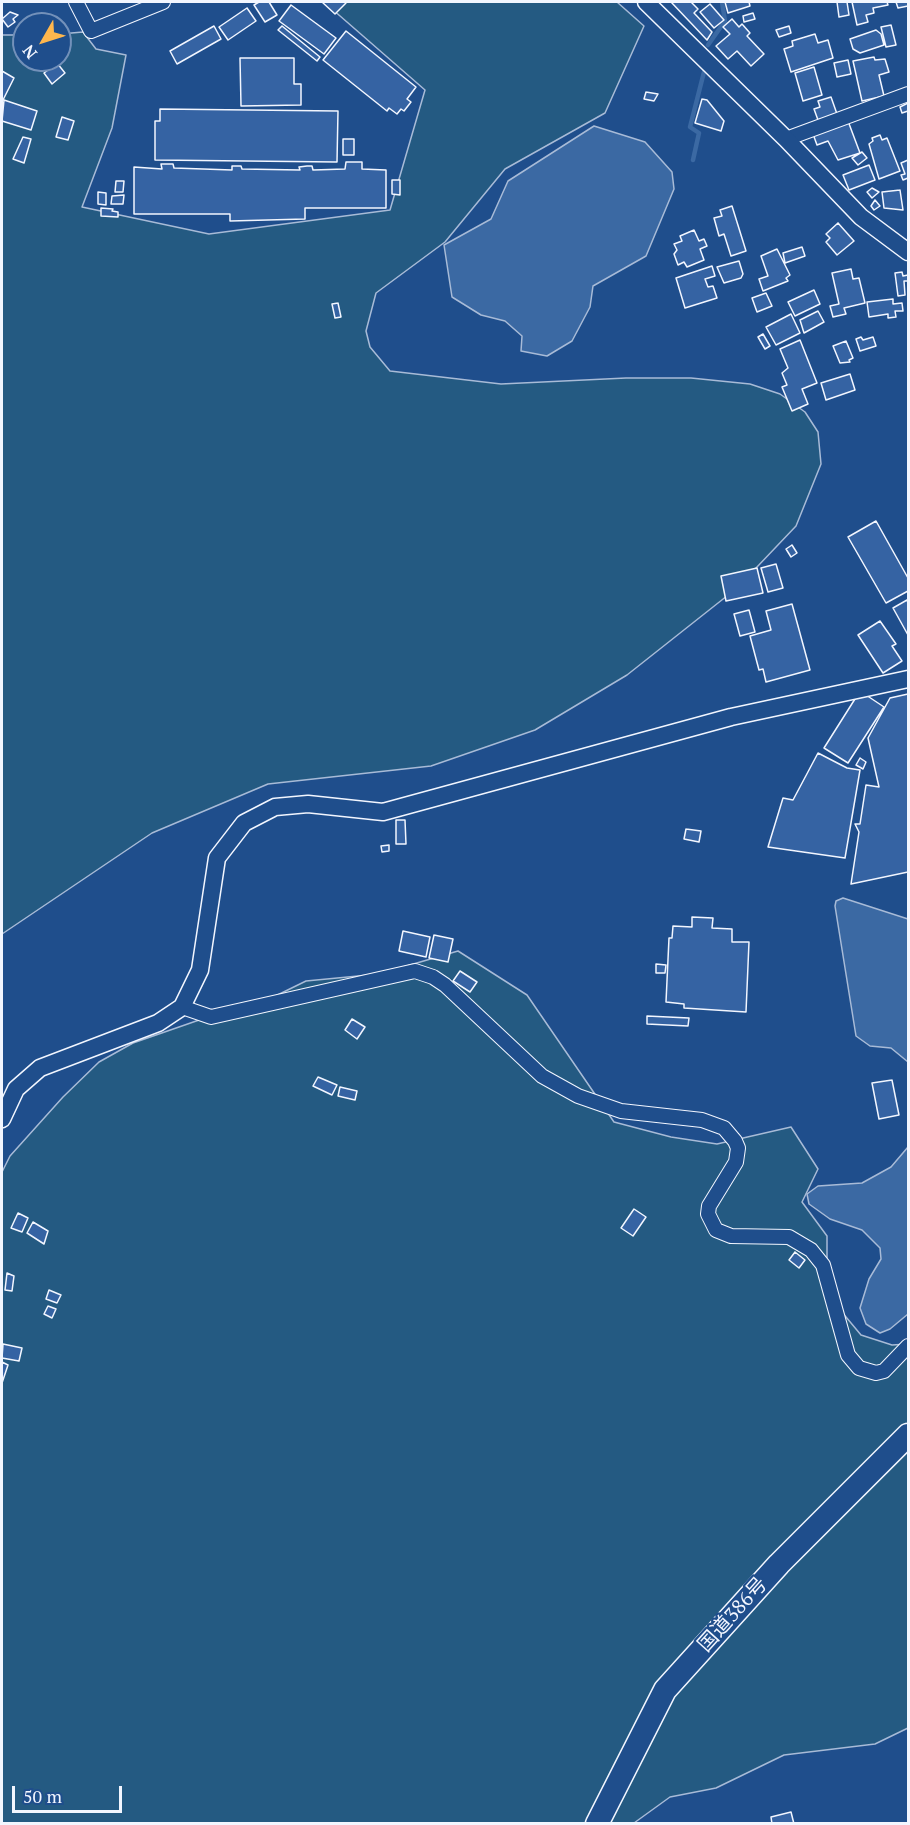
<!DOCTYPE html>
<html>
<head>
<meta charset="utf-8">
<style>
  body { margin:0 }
  #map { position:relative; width:910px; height:1825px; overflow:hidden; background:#1f4e8c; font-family:"PT Serif",serif }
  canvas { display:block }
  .frame { position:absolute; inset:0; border:3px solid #f2f6ff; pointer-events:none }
  .north { position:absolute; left:12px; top:12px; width:60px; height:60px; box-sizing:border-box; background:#1f4e8c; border:2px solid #7391ba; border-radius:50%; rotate:231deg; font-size:16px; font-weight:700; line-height:24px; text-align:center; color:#f2f6ff }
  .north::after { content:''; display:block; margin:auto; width:21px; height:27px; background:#ffb74d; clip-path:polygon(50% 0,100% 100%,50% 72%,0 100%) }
  .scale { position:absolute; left:12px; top:1786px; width:110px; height:27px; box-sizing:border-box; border:3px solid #f2f6ff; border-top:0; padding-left:8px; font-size:18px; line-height:21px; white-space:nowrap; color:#f2f6ff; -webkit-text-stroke:4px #1f4e8c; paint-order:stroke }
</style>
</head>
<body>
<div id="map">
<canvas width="910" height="1825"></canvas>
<div class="frame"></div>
<div class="north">N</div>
<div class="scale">50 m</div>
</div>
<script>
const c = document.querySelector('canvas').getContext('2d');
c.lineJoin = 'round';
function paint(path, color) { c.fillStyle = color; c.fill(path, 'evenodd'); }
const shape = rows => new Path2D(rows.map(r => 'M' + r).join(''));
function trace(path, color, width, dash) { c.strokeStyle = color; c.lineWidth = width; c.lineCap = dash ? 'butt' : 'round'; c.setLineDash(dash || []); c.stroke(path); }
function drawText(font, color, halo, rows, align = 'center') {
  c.font = font + ' "PT Serif","Noto Sans JP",serif'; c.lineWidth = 4.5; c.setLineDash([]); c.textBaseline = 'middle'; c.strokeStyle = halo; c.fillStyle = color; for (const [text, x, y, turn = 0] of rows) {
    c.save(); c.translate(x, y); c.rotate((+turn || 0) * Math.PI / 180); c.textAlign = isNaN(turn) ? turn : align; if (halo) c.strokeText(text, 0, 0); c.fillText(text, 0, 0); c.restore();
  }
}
const green = shape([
  [324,2,617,2,644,26,605,113,505,169,445,242,376,293,366,331,370,347,390,371,501,384,626,378,691,378,750,384,780,394,805,412,818,432,821,464,796,526,737,588,627,675,535,730,431,766,268,784,152,833,2,934,2,35,24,35,24,60,60,60,60,34,83,32,96,49,126,55,112,128,82,207,209,234,390,210,425,90,324,2],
  [458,951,527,995,614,1122,671,1137,717,1144,791,1127,818,1169,802,1202,827,1236,827,1274,841,1311,861,1335,892,1345,908,1344,908,1728,875,1744,784,1755,716,1788,670,1797,634,1823,2,1823,2,1172,10,1156,63,1097,99,1062,133,1043,202,1019,253,1007,306,981,379,974,458,951]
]);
const water = shape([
  [594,126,645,142,672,172,674,189,646,256,593,286,590,307,572,341,547,356,521,351,522,336,505,321,481,315,452,297,444,245,491,219,508,181,594,126],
  [843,898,908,919,908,1062,891,1048,870,1046,856,1036,835,906,836,901,843,898],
  [908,1147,908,1314,890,1329,880,1333,866,1324,860,1308,869,1279,881,1259,880,1248,862,1230,830,1219,809,1204,807,1194,818,1186,862,1183,891,1167,908,1147]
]);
const stream = shape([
  [708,45,725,21,722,2],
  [693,160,699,133,690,127,704,72]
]);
const building = shape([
  [259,2,269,2,277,15,265,22,254,5,259,2],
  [322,2,344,2,346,3,335,14,322,2],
  [671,2,691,2,698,9,694,13,712,32,707,40,671,2],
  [725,2,749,2,750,6,728,13,725,2],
  [837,2,847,2,849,15,839,17,837,2],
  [852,2,887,2,888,5,873,8,874,13,866,15,868,22,857,25,852,2],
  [896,2,908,2,908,6,898,8,896,2],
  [710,4,724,20,714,28,700,12,710,4],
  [291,5,336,38,324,54,279,21,291,5],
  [247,8,256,21,228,40,219,27,247,8],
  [10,12,18,15,13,19,15,22,8,27,2,19,10,12],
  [753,13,755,19,744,22,743,16,753,13],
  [732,19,739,27,742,24,750,33,747,36,764,54,751,66,737,51,728,59,716,46,730,34,723,27,732,19],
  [891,25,896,45,886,47,881,27,891,25],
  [214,26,221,39,177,64,170,51,214,26],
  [282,26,320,57,317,61,278,30,282,26],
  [789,26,791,33,779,37,776,30,789,26],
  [876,30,881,34,884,45,860,53,853,49,850,39,876,30],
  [24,31,24,46,17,37,24,31],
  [346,31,416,87,407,99,411,102,404,111,401,109,397,114,389,108,387,111,323,60,346,31],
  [815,34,818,43,828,40,833,58,791,72,784,49,793,46,792,41,815,34],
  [874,57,875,60,885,59,889,72,879,75,884,96,862,101,853,61,874,57],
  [240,58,294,58,294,84,301,84,301,105,241,106,240,58],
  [848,60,851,74,837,77,834,63,848,60],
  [57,63,65,73,52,84,44,73,57,63],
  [814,67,822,95,803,101,795,73,814,67],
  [2,71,14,78,3,100,2,99,2,71],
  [646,92,658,94,654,101,644,99,646,92],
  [831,97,837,114,818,120,814,109,820,107,818,101,831,97],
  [702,99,707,100,724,121,721,131,695,123,702,99],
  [4,100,37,111,31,130,2,121,4,100],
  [908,103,908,111,902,113,900,107,908,103],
  [160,109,338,111,337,162,155,160,155,121,160,121,160,109],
  [62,117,74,121,68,140,56,137,62,117],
  [848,121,860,153,838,160,828,141,817,145,813,134,848,121],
  [880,135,882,140,887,138,900,171,879,179,869,144,873,141,872,138,880,135],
  [23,137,31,139,24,163,13,159,23,137],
  [343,139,354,139,354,155,343,155,343,139],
  [862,152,867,158,858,165,852,158,862,152],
  [908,160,908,178,903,180,901,175,905,174,901,163,908,160],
  [346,162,362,162,362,169,386,170,386,208,305,208,305,219,230,221,230,214,134,214,134,167,162,169,161,164,173,164,174,168,232,170,232,166,241,166,242,169,300,170,299,167,307,166,312,166,313,170,345,169,346,162],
  [869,165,875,180,849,190,843,175,869,165],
  [392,180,400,180,400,195,392,194,392,180],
  [116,181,124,181,123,192,115,192,116,181],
  [872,188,879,192,872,198,867,192,872,188],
  [900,190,903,210,884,208,882,192,900,190],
  [98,192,106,193,106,205,98,204,98,192],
  [124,195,123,204,111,204,112,196,124,195],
  [875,200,880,206,874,210,871,206,875,200],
  [732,206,746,251,731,256,724,234,719,236,714,218,722,216,720,210,732,206],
  [101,208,113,209,112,211,118,212,118,217,101,216,101,208],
  [838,223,854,241,837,255,826,242,830,238,826,234,838,223],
  [694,230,699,241,704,239,707,246,700,249,704,260,687,267,684,262,678,265,674,254,677,250,674,244,682,241,680,236,694,230],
  [802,247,805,256,785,263,783,253,802,247],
  [777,249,790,275,786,278,788,281,763,291,759,279,768,276,761,256,777,249],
  [739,261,743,274,741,278,724,283,717,267,739,261],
  [712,266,715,276,705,279,708,287,713,286,717,298,685,308,676,278,712,266],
  [851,269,853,279,859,278,865,303,844,308,846,314,833,317,830,306,839,304,832,273,851,269],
  [902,272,903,276,908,275,908,281,904,281,905,295,898,296,895,273,902,272],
  [814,290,820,304,795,316,788,302,814,290],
  [766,293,772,306,757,312,752,298,766,293],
  [893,299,893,304,902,303,903,311,895,311,896,317,888,318,888,314,869,317,867,302,893,299],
  [338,303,341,317,335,318,332,304,338,303],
  [818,311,824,322,804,333,800,320,818,311],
  [791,314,800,333,776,345,766,327,791,314],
  [763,334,770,346,765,349,758,337,763,334],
  [861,337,863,340,873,337,876,346,860,351,856,339,861,337],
  [800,340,817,383,802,389,808,404,792,411,782,387,787,385,782,373,788,368,780,349,800,340],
  [846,341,853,358,849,360,850,362,840,363,833,346,846,341],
  [850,374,855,390,826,400,821,383,850,374],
  [876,521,908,578,908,591,886,603,848,537,876,521],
  [792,545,797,553,791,557,786,549,792,545],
  [776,564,783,588,768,592,761,568,776,564],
  [757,568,763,593,726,601,721,576,757,568],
  [907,600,908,603,908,635,893,608,907,600],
  [792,604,810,670,766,682,763,669,759,670,750,636,771,630,766,611,792,604],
  [749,610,755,632,740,636,734,614,749,610],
  [880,621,896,644,892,646,902,661,883,673,858,635,880,621],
  [860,691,884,707,848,763,824,748,860,691],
  [908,694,908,872,851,884,859,832,855,824,860,824,866,785,879,787,868,738,890,698,908,694],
  [818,753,847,768,860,770,845,858,768,847,783,798,793,800,818,753],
  [860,758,866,762,863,769,856,765,860,758],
  [396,820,405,820,406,844,396,844,396,820],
  [686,829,701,831,699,842,684,839,686,829],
  [389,845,389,851,382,852,381,846,389,845],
  [692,917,713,918,712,928,732,929,732,942,749,942,746,1012,684,1008,684,1004,666,1002,669,938,672,938,673,926,692,927,692,917],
  [403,931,430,937,426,957,399,951,403,931],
  [434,935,453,939,448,962,429,958,434,935],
  [656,964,666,965,665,973,656,973,656,964],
  [460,971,477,982,470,992,453,981,460,971],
  [647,1016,689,1018,688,1026,647,1024,647,1016],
  [352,1019,365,1027,357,1039,345,1030,352,1019],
  [318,1077,337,1085,332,1095,313,1086,318,1077],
  [892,1080,899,1115,879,1119,872,1083,892,1080],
  [340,1087,357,1091,355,1100,338,1096,340,1087],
  [634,1209,646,1217,633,1236,621,1228,634,1209],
  [18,1213,28,1218,22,1232,11,1228,18,1213],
  [33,1222,48,1231,44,1244,27,1233,33,1222],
  [795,1252,805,1260,799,1268,789,1260,795,1252],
  [7,1273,14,1276,12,1291,5,1290,7,1273],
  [49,1290,61,1295,57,1303,46,1299,49,1290],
  [48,1306,56,1309,52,1318,44,1314,48,1306],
  [3,1344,22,1348,19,1361,2,1358,3,1344],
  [2,1362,8,1365,2,1383,2,1362],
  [791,1812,794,1824,772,1824,771,1817,791,1812]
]);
const minor = shape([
  [76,2,91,31,163,2],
  [786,139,908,94],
  [182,1007,211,1017,415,971,433,977,445,985,542,1076,578,1096,621,1111,702,1120,724,1128,735,1141,738,1148,736,1162,709,1206,708,1214,716,1230,731,1236,789,1237,811,1250,823,1265,848,1355,859,1368,876,1373,884,1371,908,1346]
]);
const tertiary = shape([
  [646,2,786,139,861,217,908,252],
  [2,1119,16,1089,40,1068,158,1023,182,1007,200,970,217,858,244,823,275,807,308,804,383,812,731,717,908,679]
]);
const trunk = shape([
  [597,1824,665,1690,779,1564,908,1435]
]);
const streetNames = [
  ["国道386号",733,1615,-48]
];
paint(green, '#245a82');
trace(green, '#a8bbd7', 1.5);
paint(water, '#3b69a3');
trace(water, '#a8bbd7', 1.5);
trace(stream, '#3b69a3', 4.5);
paint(building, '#3563a3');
trace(building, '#f2f6ff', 1.5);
trace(minor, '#f2f6ff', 16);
trace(tertiary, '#f2f6ff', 19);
trace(trunk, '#f2f6ff', 25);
trace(minor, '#1f4e8c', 14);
trace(tertiary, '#1f4e8c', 16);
trace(trunk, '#1f4e8c', 22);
drawText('20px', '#f2f6ff', '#1f4e8c', streetNames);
</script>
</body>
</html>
